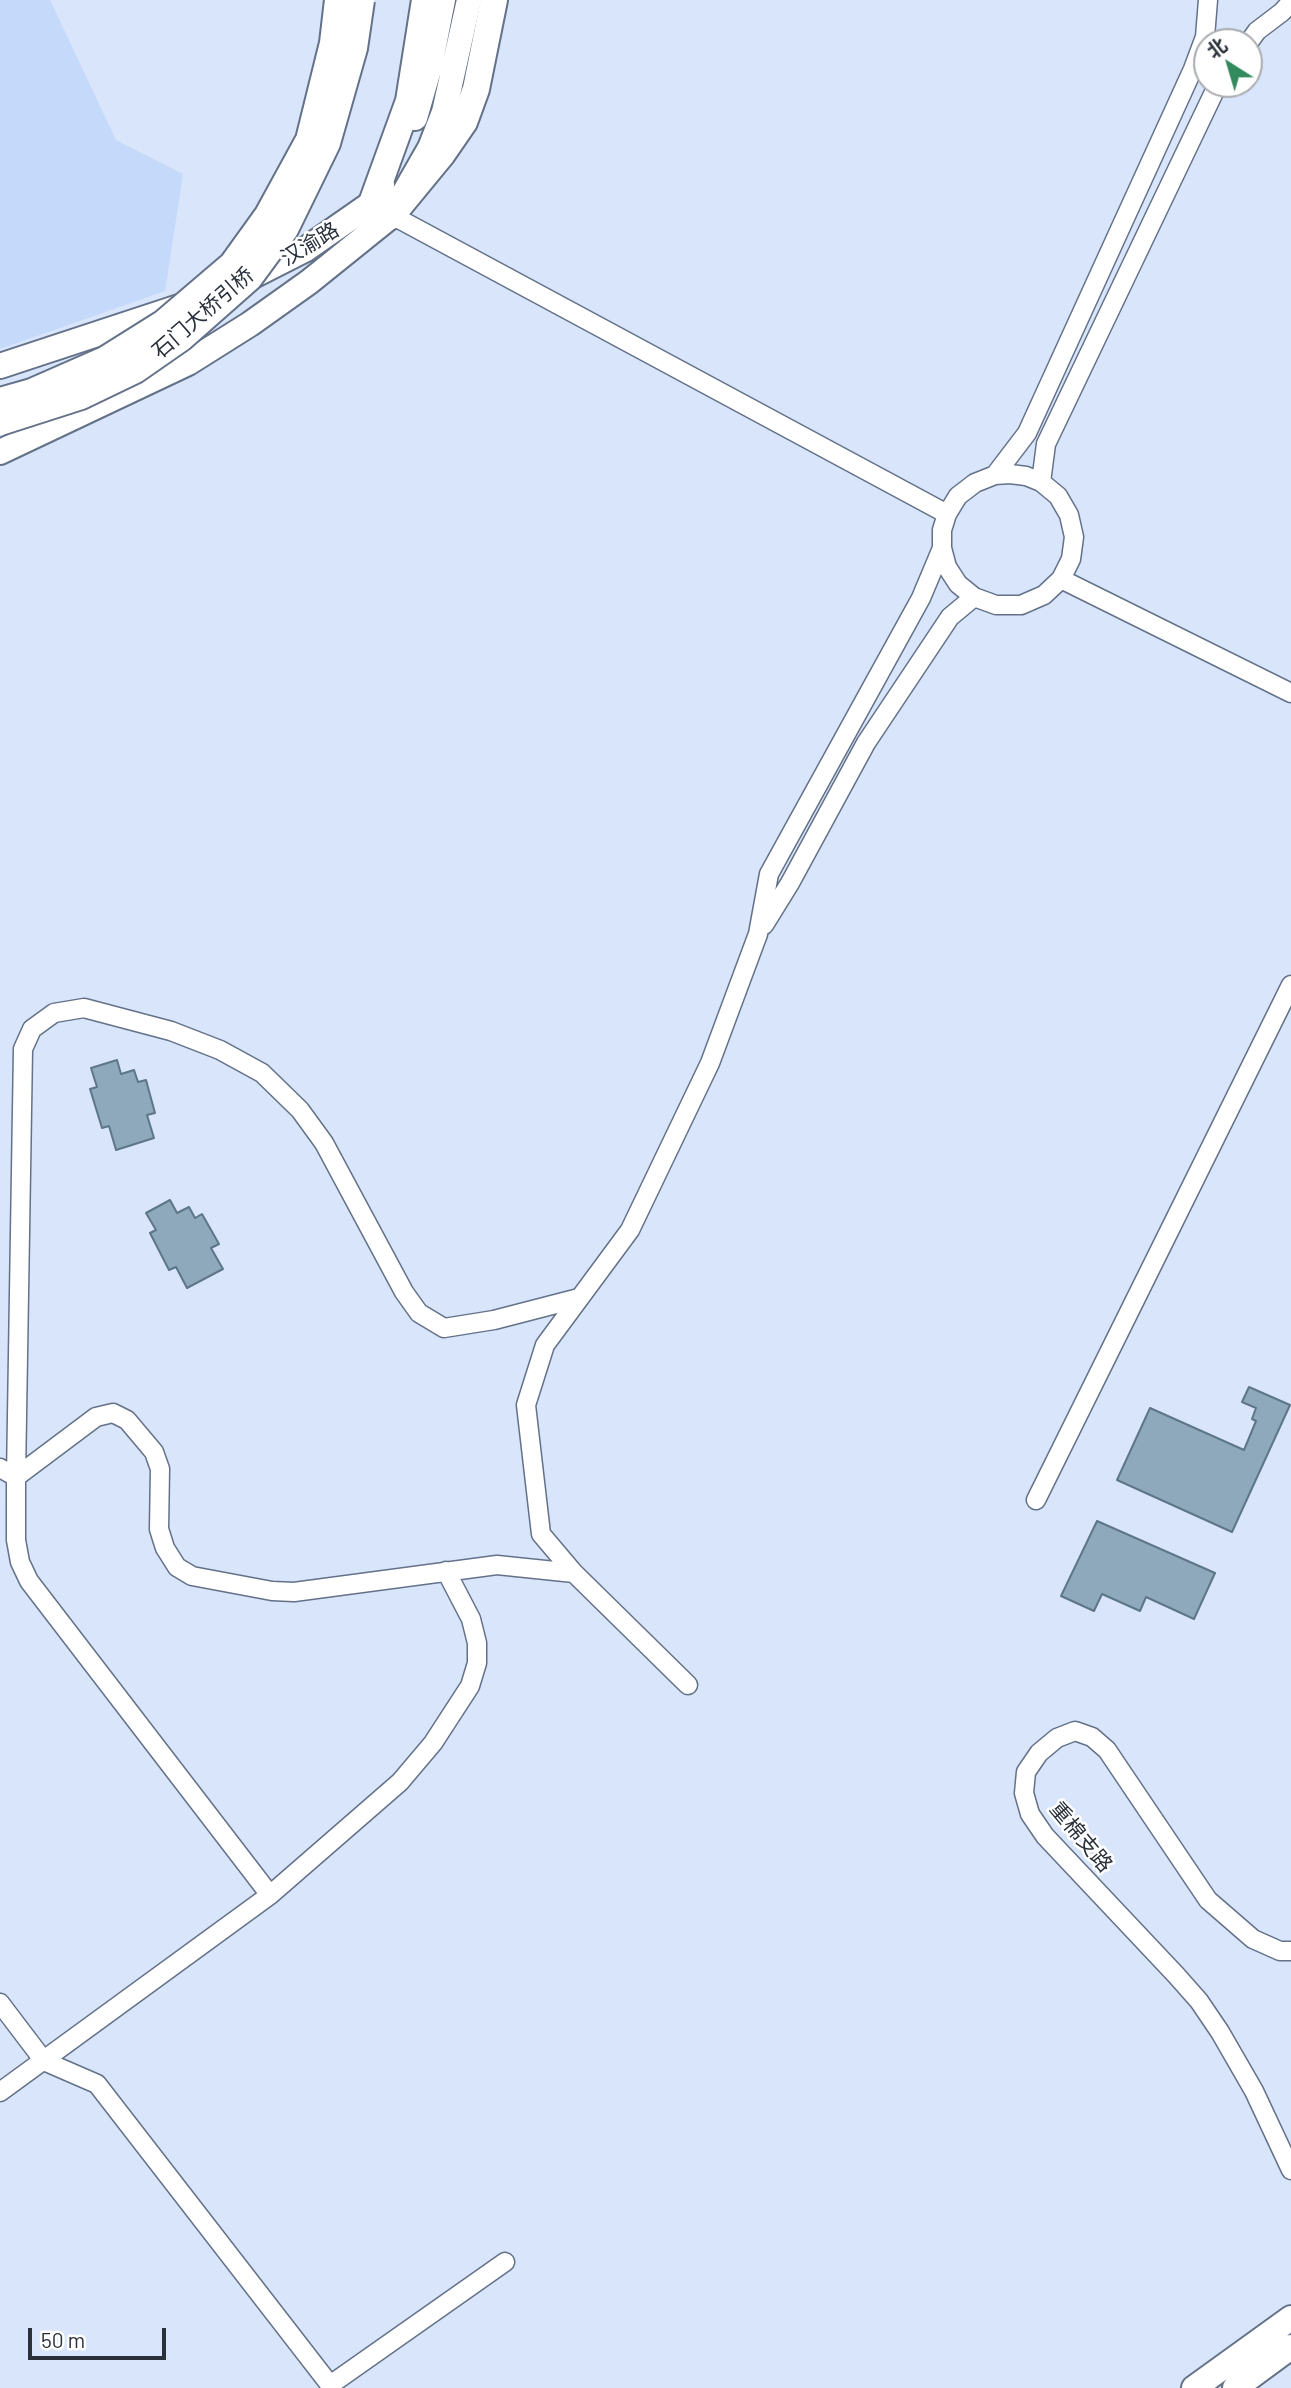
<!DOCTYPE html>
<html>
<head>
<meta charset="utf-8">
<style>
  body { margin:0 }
  #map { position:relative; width:1291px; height:2388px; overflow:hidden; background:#d8e5fa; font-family:Barlow,"Noto Sans SC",sans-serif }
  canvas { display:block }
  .north { position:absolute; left:1193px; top:28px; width:70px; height:70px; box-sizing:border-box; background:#fff; border:2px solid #a9acb0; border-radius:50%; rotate:323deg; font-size:19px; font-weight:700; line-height:28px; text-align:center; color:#29303a }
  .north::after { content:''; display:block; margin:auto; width:24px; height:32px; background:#338a5d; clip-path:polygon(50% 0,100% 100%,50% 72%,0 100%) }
  .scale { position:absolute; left:28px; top:2328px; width:138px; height:32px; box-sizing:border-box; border:4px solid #29303a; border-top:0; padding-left:9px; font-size:21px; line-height:24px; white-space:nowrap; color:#29303a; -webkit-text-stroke:5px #fff; paint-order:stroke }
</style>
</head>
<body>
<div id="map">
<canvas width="1291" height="2388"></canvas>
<div class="north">北</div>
<div class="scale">50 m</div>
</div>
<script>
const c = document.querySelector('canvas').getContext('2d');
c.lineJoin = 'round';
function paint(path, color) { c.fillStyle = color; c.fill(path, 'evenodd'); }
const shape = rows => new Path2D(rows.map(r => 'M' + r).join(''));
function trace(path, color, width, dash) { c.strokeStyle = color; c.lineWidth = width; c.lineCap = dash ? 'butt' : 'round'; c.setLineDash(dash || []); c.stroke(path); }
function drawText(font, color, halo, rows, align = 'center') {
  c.font = font + ' Barlow,"Noto Sans SC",sans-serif'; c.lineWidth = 5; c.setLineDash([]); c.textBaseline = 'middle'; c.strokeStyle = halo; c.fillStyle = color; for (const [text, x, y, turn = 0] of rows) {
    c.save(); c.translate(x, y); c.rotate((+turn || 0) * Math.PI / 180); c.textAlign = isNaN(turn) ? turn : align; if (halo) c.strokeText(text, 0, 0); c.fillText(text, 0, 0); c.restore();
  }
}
const built = shape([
  [0,0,50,0,116,140,183,174,165,291,0,349]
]);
const building = shape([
  [117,1060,121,1074,134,1070,138,1082,146,1080,155,1113,147,1115,154,1138,116,1150,109,1126,102,1128,90,1089,97,1087,91,1068,117,1060],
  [170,1200,177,1213,189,1207,195,1218,202,1214,219,1244,211,1248,223,1269,187,1288,176,1267,169,1270,150,1233,156,1230,146,1213,170,1200],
  [1249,1387,1290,1405,1232,1532,1117,1480,1150,1408,1244,1450,1256,1421,1252,1419,1256,1408,1242,1402,1249,1387],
  [1097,1521,1215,1573,1194,1619,1146,1597,1140,1611,1102,1594,1094,1611,1061,1596,1097,1521]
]);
const street = shape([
  [1249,42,1257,31,1282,12,1291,2],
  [384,211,947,514],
  [995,475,1010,474,1026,476,1041,482,1058,496,1069,515,1074,537,1071,559,1061,579,1044,595,1021,605,996,605,974,597,958,584,947,567,942,548,942,530,947,514,958,496,975,483,995,475,1027,433,1193,69,1205,37,1208,0],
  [1041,482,1046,444,1218,84],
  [1061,579,1291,693],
  [764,925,790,883,866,743,950,617,974,597],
  [0,1468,16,1477],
  [16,1477,96,1417,113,1413,127,1420,154,1452,160,1469,159,1529,165,1548,177,1567,192,1576,272,1591,294,1592,497,1565,574,1573],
  [1036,1500,1291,985],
  [688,1685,574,1573,541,1534,526,1405,545,1345,630,1230,710,1063,758,934,769,874,921,598,942,548],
  [270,1895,29,1581,20,1562,16,1540,16,1477,23,1049,32,1029,54,1013,84,1008,171,1031,220,1050,262,1073,300,1110,324,1143,404,1292,419,1313,444,1328,494,1320,579,1298],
  [1291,1951,1280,1951,1253,1939,1208,1900,1107,1750,1092,1737,1075,1731,1057,1738,1039,1753,1026,1772,1024,1793,1030,1814,1045,1836,1176,1975,1199,2001,1220,2032,1254,2091,1291,2170],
  [0,2003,44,2061,97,2084,330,2385,505,2262],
  [0,2092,270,1895,400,1782,433,1743,470,1686,477,1663,477,1643,471,1619,446,1571]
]);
const secondary = shape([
  [415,118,430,66,443,0],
  [245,280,306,249,372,203,382,185],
  [0,366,179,307],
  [0,452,188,363,250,324,309,282,391,216,430,148,444,112,469,0],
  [1194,2388,1291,2318],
  [1235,2388,1291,2347]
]);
const primary = shape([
  [372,203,409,101,425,0],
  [391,216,442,154,464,122,476,89,494,0]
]);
const primaryBridge = shape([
  [0,401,32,392,105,360,164,323,232,265,268,215,309,140,333,43,338,0],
  [0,422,81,396,135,370,181,338,249,278,285,229,327,143,354,48,361,0]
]);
const streetNames = [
  ["汉渝路",310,244,-31],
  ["石门大桥引桥",203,313,-41],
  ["重棉支路",1081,1837,50]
];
paint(built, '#c5d9fa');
paint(building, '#8ea8bc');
trace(building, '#5d7688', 2);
trace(street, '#637189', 21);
trace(secondary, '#637189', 28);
trace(primary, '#637189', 30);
trace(street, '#fff', 18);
trace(secondary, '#fff', 24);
trace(primary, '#fff', 26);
trace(primaryBridge, '#637189', 30, []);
trace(primaryBridge, '#fff', 26);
drawText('21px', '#29303a', '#fff', streetNames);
</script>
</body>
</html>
